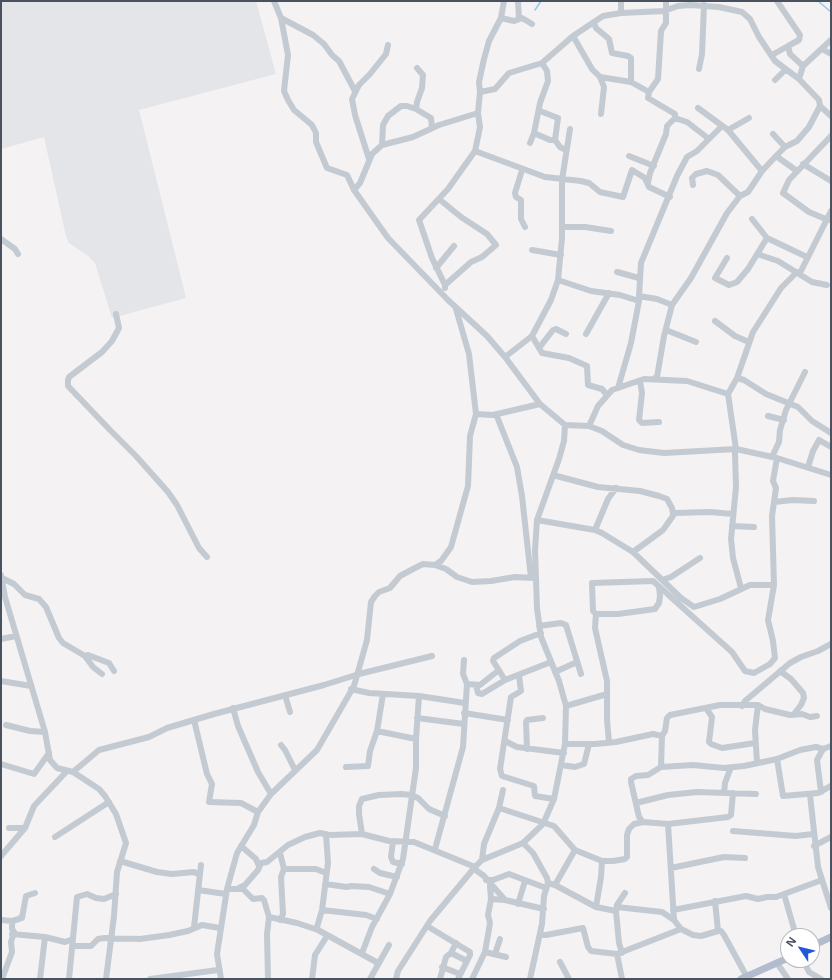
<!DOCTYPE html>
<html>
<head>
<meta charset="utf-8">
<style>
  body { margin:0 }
  #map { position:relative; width:832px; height:980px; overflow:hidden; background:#f4f2f2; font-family:"Open Sans",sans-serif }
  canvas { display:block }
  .frame { position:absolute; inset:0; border:2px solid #4a525f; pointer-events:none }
  .north { position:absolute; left:780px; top:928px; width:40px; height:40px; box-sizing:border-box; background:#fff; border:1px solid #b7babf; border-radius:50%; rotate:305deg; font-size:11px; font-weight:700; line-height:16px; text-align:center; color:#4a525f }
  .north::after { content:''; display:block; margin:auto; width:14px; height:18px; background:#2355dd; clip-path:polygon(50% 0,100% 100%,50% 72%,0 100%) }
</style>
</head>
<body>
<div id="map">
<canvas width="832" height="980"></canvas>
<div class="frame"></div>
<div class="north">N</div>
</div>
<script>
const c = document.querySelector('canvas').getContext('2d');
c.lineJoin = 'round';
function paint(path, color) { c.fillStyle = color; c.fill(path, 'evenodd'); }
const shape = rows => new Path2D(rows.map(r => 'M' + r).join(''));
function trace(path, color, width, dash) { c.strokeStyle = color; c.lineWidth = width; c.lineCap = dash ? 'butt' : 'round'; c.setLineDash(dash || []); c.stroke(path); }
const airport = shape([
  [1,1,256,1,276,74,139,110,186,298,112,318,95,263,88,256,69,243,66,236,44,137,1,149]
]);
const stream = shape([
  [818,1,831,12],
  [535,10,541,1]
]);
const minor = shape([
  [274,1,281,18,288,55,284,91,288,100,294,110,312,125,316,133,316,142,327,168,347,175,354,190],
  [518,1,519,19],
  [666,1,666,23,661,31,658,79,649,92,648,98,675,114,675,118],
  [777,1,800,35,799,40,788,46],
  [621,13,621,1],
  [281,18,313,35,324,44,332,55,339,61,355,91],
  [501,18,514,21,522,18,532,24],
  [594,23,596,28,609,39,612,53,628,56,631,58,631,82,649,92],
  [573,36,592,69,600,77,631,82],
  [822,49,831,54],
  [772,55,788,46,790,54,803,66],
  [699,69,702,54,704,5],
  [600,77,604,87,601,114],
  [799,79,803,66,831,40],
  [775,80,786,69],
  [480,92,495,89,509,73,542,63,573,36,603,16,621,13,664,11,678,6,690,5,719,7,742,12,750,19,759,37,775,61,799,79,819,100,820,106,809,127,797,141,785,147,776,156],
  [820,106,831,116],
  [416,109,417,102,422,88,423,75,417,68],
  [540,111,558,118,555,140,560,147,566,150],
  [728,130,749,118],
  [534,133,550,140,555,140],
  [773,134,785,147],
  [530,143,534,133,540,103,548,81,547,71,542,63],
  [382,145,383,125,388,116,401,106,407,106,416,109,431,118,432,128],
  [475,151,545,177,581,181,589,183,600,192,623,197,632,170,645,178,649,187,670,197],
  [629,156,654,166],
  [369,159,355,115,352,99,359,85,370,74,386,54,388,45],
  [803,164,831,181],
  [522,170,515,193,516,197,521,200,521,219,525,227],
  [762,171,776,156,797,171],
  [648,183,650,173,666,134,667,126,675,118,687,122,709,139],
  [693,185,692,178,696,174,707,171,718,175,740,196],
  [439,199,461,217,487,234,496,245,482,257,471,262,445,285,445,288],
  [752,219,767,238,807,257],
  [828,220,809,212,783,193,789,180,831,136],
  [562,227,585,227,611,231],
  [1,239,15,249,18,254],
  [532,250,561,255],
  [757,254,778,261,812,282,827,285],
  [727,258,715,278,729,285,737,282,748,269,767,238],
  [436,268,454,246],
  [617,272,639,278],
  [558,280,591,291,620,295,639,301,631,343,618,388],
  [445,285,432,258,419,220,448,189,475,151,480,127,478,113],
  [639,296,641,263,677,176,687,157,697,151,722,126],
  [639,299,639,296,657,299,672,305],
  [116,314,119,328,112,341,102,352,69,377,68,380,68,386,110,430,136,456,168,492,177,505,199,548,207,557],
  [715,321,735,336,749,342],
  [666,330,696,342],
  [586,334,609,293],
  [532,336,542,353,569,358,587,366,588,385,602,389,607,395],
  [539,348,553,330,556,329,566,334],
  [505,357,532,336,551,300,558,280,562,238,562,180,570,129],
  [655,378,657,377,664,336,672,305,691,278,727,213,740,196,748,192,762,171,728,130,698,108],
  [737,378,744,380,766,394,798,407,812,421,831,433],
  [640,381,642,393,639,420,642,423,659,422],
  [476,414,493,415,540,404],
  [496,414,517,467,522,496,531,578],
  [768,416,784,420],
  [565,425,589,426,602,431,623,445,639,450,664,453,736,449,777,458,831,475],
  [589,426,598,406,612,390,644,379,687,381,728,394],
  [772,457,779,442,780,430,786,410,805,372],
  [808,467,813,451,819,440,831,447],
  [553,475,598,487,640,491,659,496,667,499,672,508,673,514],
  [774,502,793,500,814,501],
  [537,520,595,530,602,533,633,552,681,598,694,607,720,599,750,585,774,585],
  [732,526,754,527],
  [595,530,608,499,616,488],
  [633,552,663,530,675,513,710,512,733,514],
  [435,565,446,569,457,577,472,582,491,581,515,577,534,578],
  [1,575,5,597,45,732,50,760,57,768,73,772,99,750,149,737,167,728,214,714,324,685,359,674,432,656],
  [2,578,14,584,25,595,39,599,46,607,59,638,63,643,85,656,93,667,102,674],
  [662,580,671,577,700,558],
  [741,588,733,558,731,539,736,487,735,453,736,449,728,394,737,378,753,332,781,288,796,273,801,271,831,211],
  [596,614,618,614,655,609,659,603,660,596,659,587],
  [539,626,561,623,566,625,581,674],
  [1,639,16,636],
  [85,656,88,655,109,663,114,671],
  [780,671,791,679,803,693,804,698,801,705,794,714],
  [555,672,577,662],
  [519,676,521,691,511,697,500,769,502,776,534,786,535,796,554,799],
  [505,680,493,661,494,658,520,641,541,633],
  [1,681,31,686],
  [467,684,480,685,499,670],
  [476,685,478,693,482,694,505,680,551,662],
  [351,689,369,693,419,696,465,703],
  [285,695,290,712],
  [566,706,607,694],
  [742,706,745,701,790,663,801,657,818,651,831,644],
  [233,708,238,726,258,772,271,794],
  [706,708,712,717,709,742,711,744,722,748,755,743],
  [464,713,508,720],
  [417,718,464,724],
  [194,720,207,774,212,784,209,802,241,803,258,812],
  [6,725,30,731,45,732],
  [377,731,416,739],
  [505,741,517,747,564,753],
  [609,742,607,720,607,681,595,628,596,614,593,611,592,583,653,581,732,652,745,671,754,673,770,664,775,658,773,641,768,620,774,585,772,516,776,488,773,481,777,458],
  [565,744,595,744,616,742,653,734,662,736],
  [281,745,285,750,295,770],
  [527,749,526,722,527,720,543,718],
  [777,759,783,796,818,793,831,786],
  [757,763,755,730,758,705],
  [1,764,34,774,49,753],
  [561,765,575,767,584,764,589,744],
  [346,767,368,766,370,751,377,731,383,694],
  [661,767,662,736,665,731,667,718,670,715,720,705,758,705,765,709,790,715,802,714,810,717,817,716],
  [73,772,99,789,105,796,116,814,126,843,117,872,114,916,106,979],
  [821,792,817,760,823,749,831,746],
  [724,793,725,783,731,767],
  [810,795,818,867,831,908],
  [636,803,668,795,697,792,756,794],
  [499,808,554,826,575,850,602,861,613,861,625,859,627,857,627,835,629,829,634,824,643,822,668,824,728,817,731,815,733,793],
  [643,822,639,817,631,782,631,779,636,776,648,775,661,767,693,765,724,768,744,766,777,759,800,750,816,747,823,749],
  [668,824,674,920,681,929,693,935,701,936,718,931],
  [9,828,25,828],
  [733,831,796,836,813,834],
  [362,834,359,814,359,806,362,799,379,795,402,794,411,795,418,798,429,809,445,816],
  [55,837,109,802],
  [393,841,391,857,393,862,402,864],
  [523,843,533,853,547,878,548,883,544,896,542,924,530,979],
  [241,846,256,859,259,866],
  [814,846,831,837],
  [435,849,463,747,467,684,463,674,464,660],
  [280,853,284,869,281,877,283,914,280,920],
  [1,856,25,828,34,806,67,771],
  [482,860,484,844,499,808,503,790],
  [120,861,157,872,172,874,194,872,200,875],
  [473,868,484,876,505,900],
  [671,868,724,857,745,858],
  [284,869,316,869,326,873],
  [374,869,380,873,397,877],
  [486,880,493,880,509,874,546,888],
  [548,883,555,885,596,907,616,911],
  [325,884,347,887,351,886,369,887,390,894],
  [555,885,575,850],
  [239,888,245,885,258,870,261,863,267,862,288,845,305,837,320,833,329,835,362,834,389,841,414,842,475,867],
  [227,889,243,889,253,899,262,898,264,900,269,917,267,934,268,979],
  [198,890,226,894],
  [784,894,796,936],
  [491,899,505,900,544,909],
  [715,901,718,931,721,931,724,935,748,979],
  [518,904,525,881],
  [596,907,601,877,602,861],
  [617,907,662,912,674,920],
  [322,910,366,915,377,919],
  [673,910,746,896,758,899,767,897,776,897,822,880],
  [269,917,297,923,318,930,378,963],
  [1,920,12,921,19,919,21,917,22,918,26,896,35,893],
  [427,926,470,952,470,955,458,979],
  [194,927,201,865],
  [318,930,317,927,322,910,328,863,326,834],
  [12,934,45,937,65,942,73,939],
  [540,935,546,935,583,928,588,947,591,951,617,954,681,929],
  [73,946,91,946,98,939,104,938,140,939,169,935,188,931,202,925,220,928],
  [485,952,506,957],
  [362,953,372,927,390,894,403,859,416,768,416,739,419,696],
  [451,953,467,961],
  [622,953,619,943,616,911,617,905,625,893],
  [495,954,500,939],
  [617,954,622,979],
  [803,960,809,972,821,979],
  [560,962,569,979],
  [777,963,788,979],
  [442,967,460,974],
  [2,979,12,952,11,942,14,932,12,929,12,921],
  [40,979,45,937],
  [69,979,77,897,87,894,96,898,104,899,116,894],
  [150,979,218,970],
  [221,979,217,954,227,889,237,853,254,825,258,812,271,794,317,750,354,686,367,640,371,602,375,596,379,592,390,588,400,576,413,569,423,564,435,565,441,561,451,547,468,486,470,436,476,414,469,354,456,309],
  [312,979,315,955,327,936],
  [370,979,389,945],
  [396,979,398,971,430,921,475,867,482,860,523,843,543,824,554,799,565,744,566,706,559,681,541,637,537,608,535,550,537,520,559,459,564,441,565,425,540,404,505,357,487,336,448,300,388,238,354,190,360,183,372,154,382,145,413,137,439,125,478,113,480,92,479,82,484,59,489,41,501,18,504,1],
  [440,979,446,957,451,953,456,943],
  [472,979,485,952,490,923,488,915,491,899,490,886]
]);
const major = shape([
  [812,946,831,937],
  [741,979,788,958]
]);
paint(airport, '#e4e5e9');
trace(stream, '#93c9e9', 1.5);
trace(minor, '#c3cad2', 6);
trace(major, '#b3bccf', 7);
</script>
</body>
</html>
